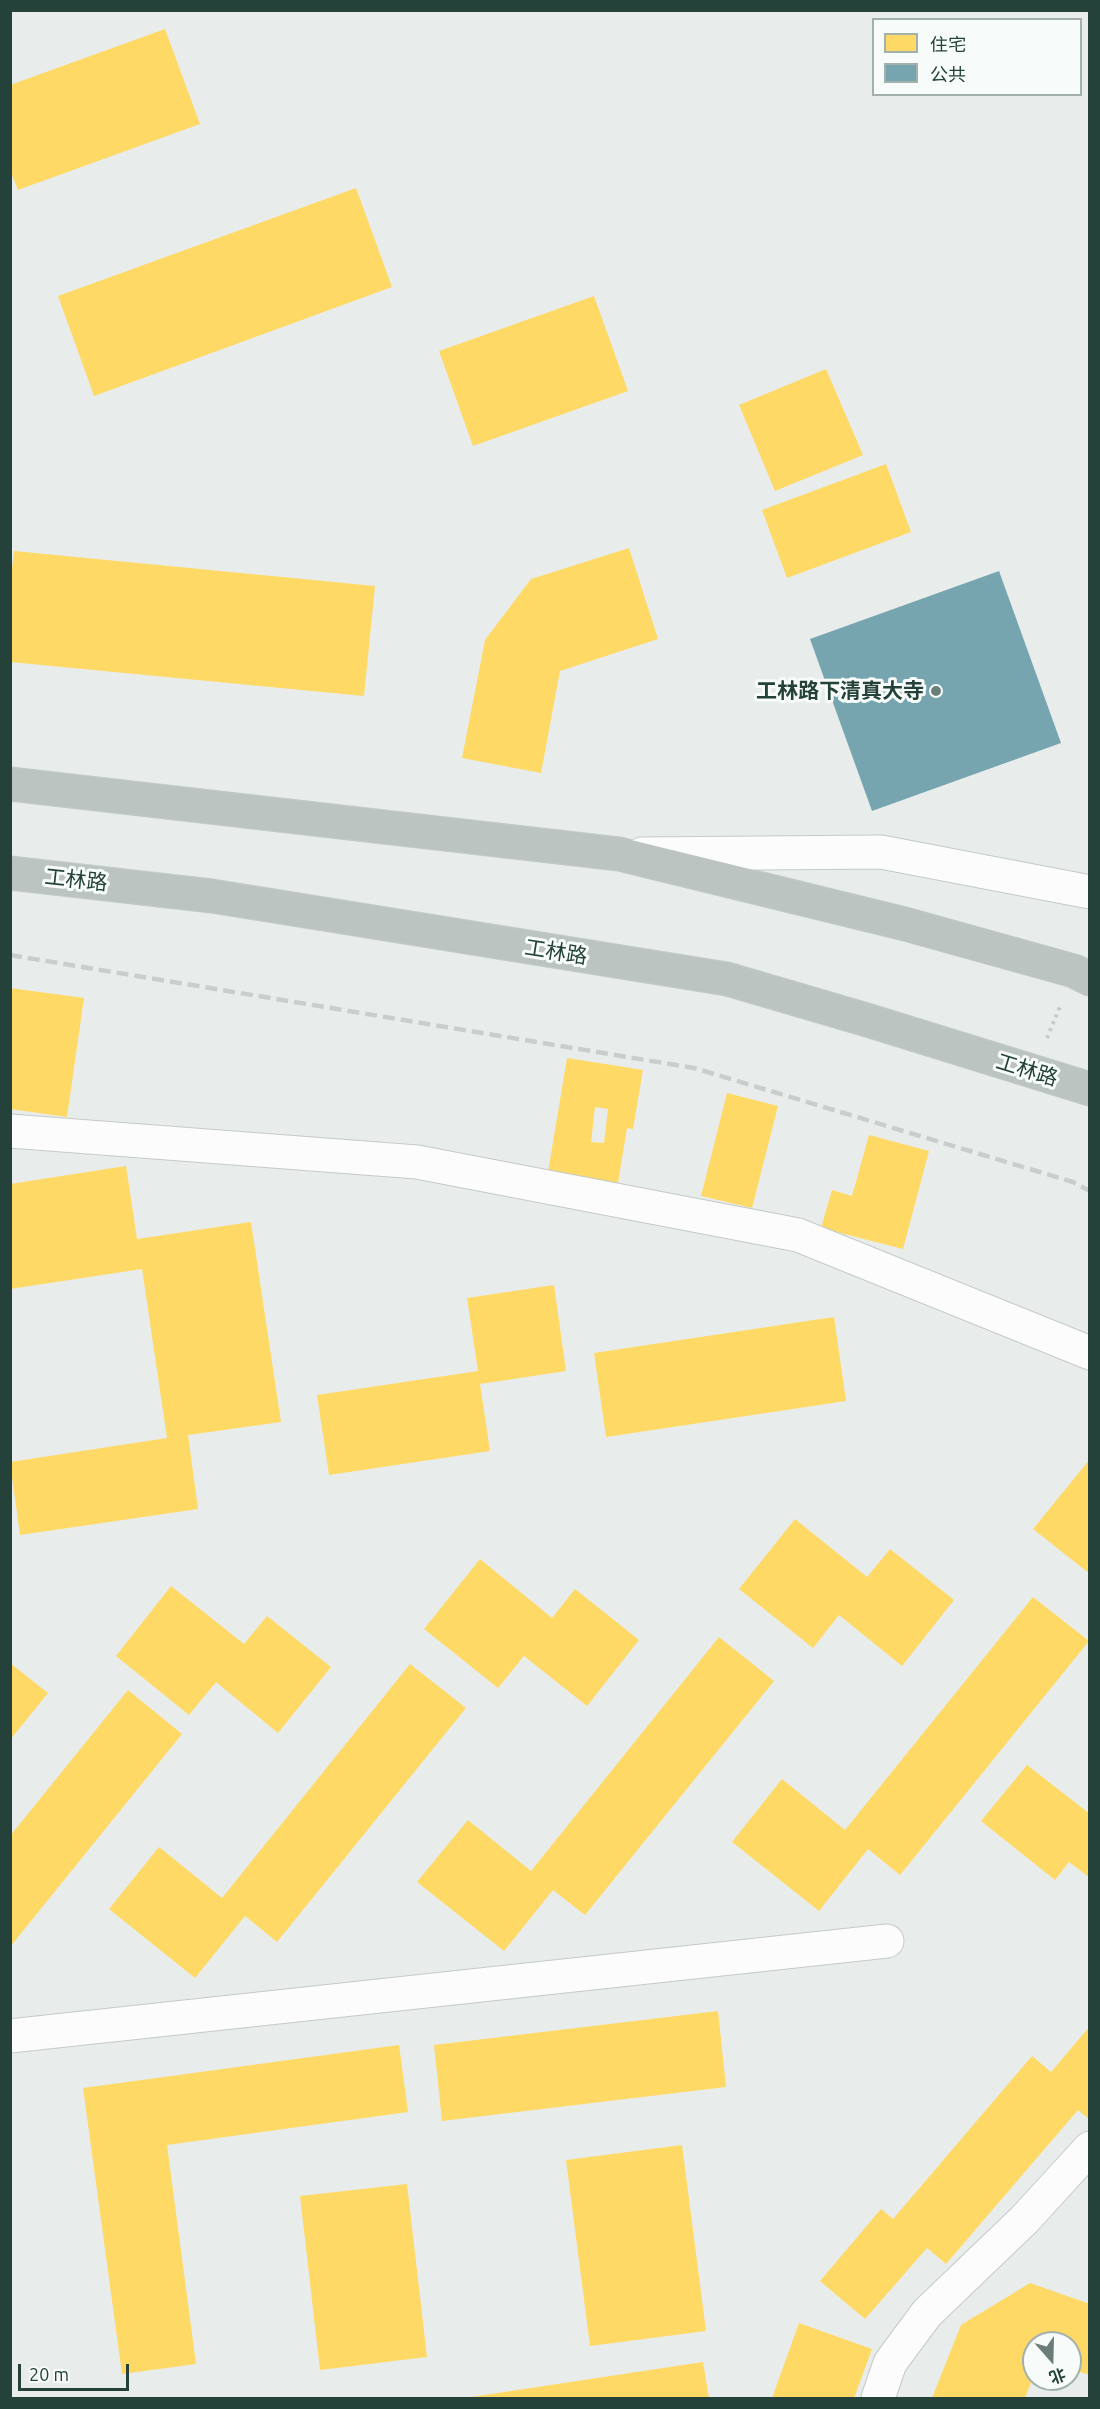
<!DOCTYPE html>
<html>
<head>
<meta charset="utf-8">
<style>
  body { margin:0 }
  #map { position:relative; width:1100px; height:2409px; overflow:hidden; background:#e8edeb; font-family:Ubuntu,"Noto Sans SC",sans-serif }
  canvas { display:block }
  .frame { position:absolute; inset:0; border:12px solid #24423a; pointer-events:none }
  .legend { position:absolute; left:872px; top:18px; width:210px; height:78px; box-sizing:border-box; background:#f7fbf9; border:2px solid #a3b1ad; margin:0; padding:8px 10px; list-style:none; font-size:18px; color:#24423a }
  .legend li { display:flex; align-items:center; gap:12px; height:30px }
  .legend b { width:30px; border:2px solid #a3b1ad }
  .north { position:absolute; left:1022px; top:2331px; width:60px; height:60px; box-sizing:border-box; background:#f7fbf9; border:2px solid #a3b1ad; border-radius:50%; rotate:160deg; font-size:16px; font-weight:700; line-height:24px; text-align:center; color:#24423a }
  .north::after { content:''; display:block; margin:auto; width:21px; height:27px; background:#697e78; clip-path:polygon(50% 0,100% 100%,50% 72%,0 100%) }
  .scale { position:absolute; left:18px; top:2364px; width:111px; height:27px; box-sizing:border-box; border:3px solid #24423a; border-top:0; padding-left:8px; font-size:18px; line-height:21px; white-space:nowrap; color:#24423a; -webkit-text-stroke:4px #f7fbf9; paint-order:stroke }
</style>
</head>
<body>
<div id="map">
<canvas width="1100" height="2409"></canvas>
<div class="frame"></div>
<ul class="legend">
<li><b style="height:16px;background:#ffd966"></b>住宅</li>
<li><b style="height:16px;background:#76a5af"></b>公共</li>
</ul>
<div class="north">北</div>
<div class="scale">20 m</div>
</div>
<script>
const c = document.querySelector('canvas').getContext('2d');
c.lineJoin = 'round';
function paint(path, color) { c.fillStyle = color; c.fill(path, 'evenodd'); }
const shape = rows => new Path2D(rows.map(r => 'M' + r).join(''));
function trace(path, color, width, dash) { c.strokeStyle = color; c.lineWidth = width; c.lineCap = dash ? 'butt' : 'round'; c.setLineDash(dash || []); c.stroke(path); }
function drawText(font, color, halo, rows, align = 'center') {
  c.font = font + ' Ubuntu,"Noto Sans SC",sans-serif'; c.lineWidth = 6; c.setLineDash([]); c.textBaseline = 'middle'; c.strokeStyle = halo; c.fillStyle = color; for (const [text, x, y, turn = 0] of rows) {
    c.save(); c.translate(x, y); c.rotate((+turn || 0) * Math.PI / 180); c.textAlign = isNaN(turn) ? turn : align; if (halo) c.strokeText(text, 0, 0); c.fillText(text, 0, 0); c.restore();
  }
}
const homes = shape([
  [165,29,200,124,18,190,10,170,10,85],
  [356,188,392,287,94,396,58,296],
  [594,296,628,391,473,446,439,351],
  [826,369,863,455,775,491,739,405],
  [886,464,911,532,787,578,762,510],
  [629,548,658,639,560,671,541,773,462,758,485,640,531,579],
  [14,551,375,586,364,696,10,662,10,587],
  [10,988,84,998,67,1117,10,1109],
  [567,1058,643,1070,633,1129,627,1128,618,1183,548,1172],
  [595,1107,608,1109,604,1143,591,1142],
  [727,1093,778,1106,752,1208,701,1196],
  [869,1135,929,1151,903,1249,821,1228,832,1190,852,1196],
  [126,1166,137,1239,251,1222,281,1422,188,1435,198,1509,20,1535,10,1462,167,1438,142,1269,10,1289,10,1184],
  [554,1285,566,1371,480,1384,490,1451,329,1475,317,1395,478,1371,467,1298],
  [834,1317,846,1401,606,1437,594,1353],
  [1090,1459,1090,1574,1033,1529],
  [795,1519,867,1577,890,1549,954,1600,902,1666,839,1615,813,1648,739,1589],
  [480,1559,552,1618,575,1589,639,1640,587,1706,524,1656,498,1688,424,1629],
  [171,1586,244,1644,267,1616,331,1667,278,1733,216,1682,189,1715,116,1656],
  [1033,1597,1089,1641,900,1875,868,1849,819,1911,732,1842,782,1779,845,1830],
  [719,1637,774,1681,585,1915,553,1890,504,1951,417,1882,468,1820,531,1871],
  [10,1663,48,1693,10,1740],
  [410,1664,466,1708,277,1942,245,1916,195,1978,109,1909,159,1847,222,1898],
  [128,1690,182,1734,10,1947,10,1836],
  [1027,1765,1090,1814,1090,1878,1069,1862,1055,1880,981,1821],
  [718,2011,726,2087,442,2121,434,2045],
  [1090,2026,1090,2120,1078,2110,946,2264,927,2248,865,2319,820,2281,881,2209,893,2219,1032,2056,1051,2072],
  [399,2045,408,2112,167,2145,196,2364,122,2374,83,2088],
  [682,2145,706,2331,590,2346,566,2160],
  [407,2184,427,2357,320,2370,300,2196],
  [1030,2283,1090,2304,1090,2375,1070,2369,1070,2343,1034,2343,1034,2375,1025,2398,932,2398,961,2325],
  [799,2323,872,2349,854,2398,772,2398],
  [703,2362,709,2398,471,2398,471,2397]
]);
const public = shape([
  [999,571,1061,743,872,811,810,639]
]);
const path = shape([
  [1047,1038,1061,1004]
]);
const street = shape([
  [10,1131,417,1162,798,1235,1090,1353],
  [10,2036,887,1941],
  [878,2398,890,2363,927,2313,1024,2220,1090,2148]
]);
const secondary = shape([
  [642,854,881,852,1090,892]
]);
const highway = shape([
  [10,784,619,854,905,924,1074,971,1090,979],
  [10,873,212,896,727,979,867,1020,1090,1089]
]);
const rail = shape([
  [10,955,694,1068,1073,1182,1090,1191]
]);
const markers = [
  [936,691,6,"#697e78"]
];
const poiNames = [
  ["工林路下清真大寺",924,691]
];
const streetNames = [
  ["工林路",76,880,6],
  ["工林路",556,952,9],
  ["工林路",1027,1070,17]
];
paint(homes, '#ffd966');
paint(public, '#76a5af');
trace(street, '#c5cac8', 35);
trace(secondary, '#c3cbc8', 35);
trace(highway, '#c3ccc9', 35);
trace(path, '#c3ccca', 4, [3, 4.5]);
trace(street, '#fcfcfc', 33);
trace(secondary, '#fcfcfc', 33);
trace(highway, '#bcc4c2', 33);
trace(rail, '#c9cdcc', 4.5, [12, 6]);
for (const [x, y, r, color] of markers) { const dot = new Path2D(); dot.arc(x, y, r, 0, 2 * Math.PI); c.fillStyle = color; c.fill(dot); trace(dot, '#f7fbf9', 2); }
drawText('bold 21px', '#24423a', '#f7fbf9', poiNames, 'right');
drawText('21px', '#24423a', '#f7fbf9', streetNames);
</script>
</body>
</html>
